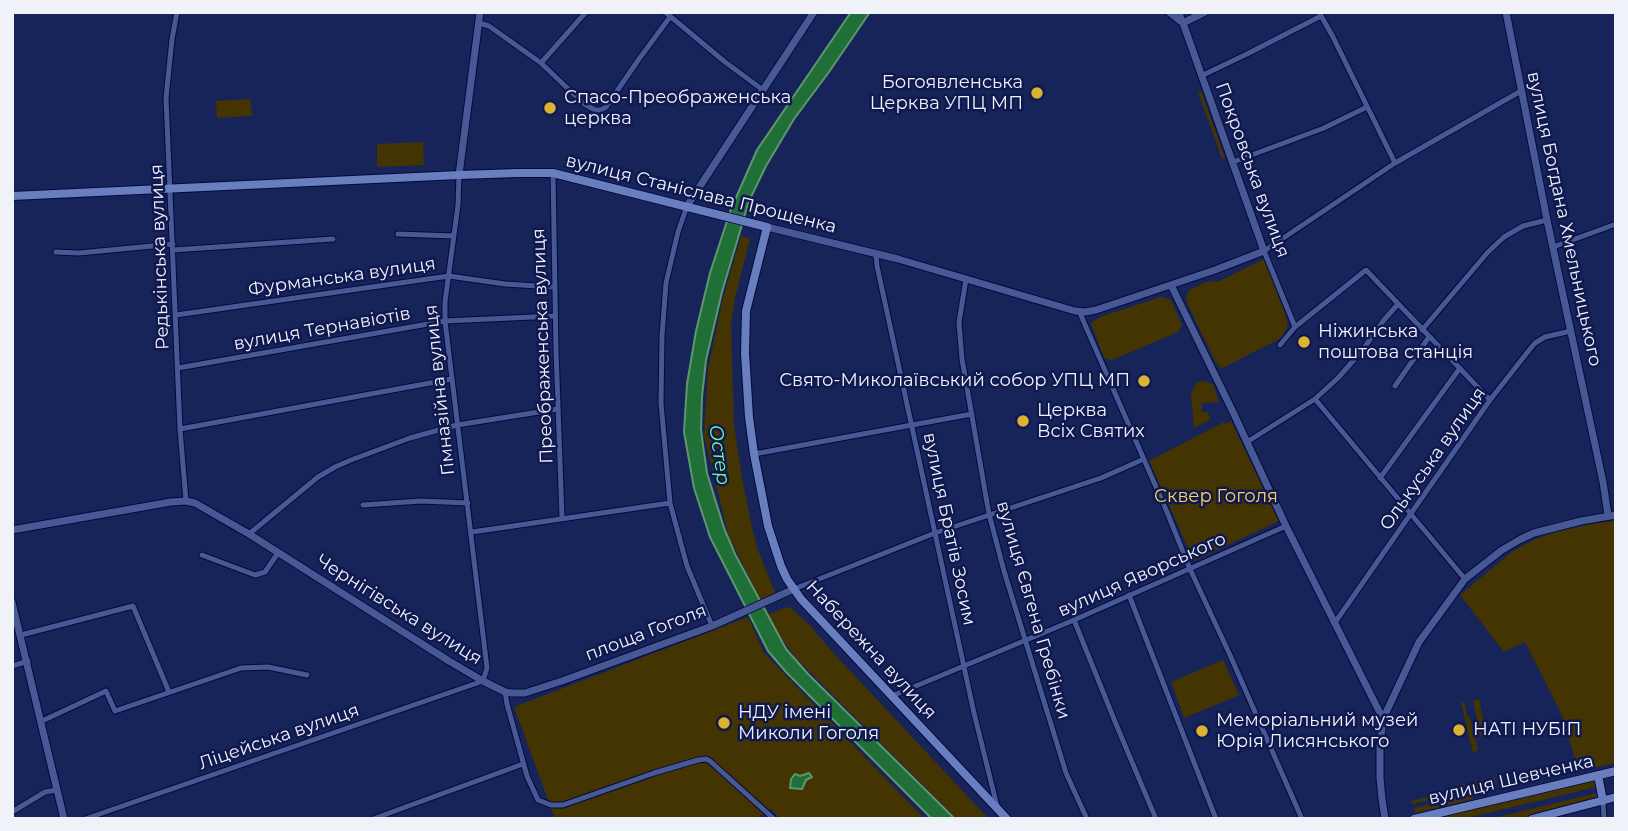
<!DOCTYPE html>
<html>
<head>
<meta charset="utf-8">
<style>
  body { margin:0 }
  #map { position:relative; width:1628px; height:831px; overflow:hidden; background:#17245a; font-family:Montserrat,sans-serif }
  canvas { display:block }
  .frame { position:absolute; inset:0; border:14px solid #f0f2f9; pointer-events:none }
</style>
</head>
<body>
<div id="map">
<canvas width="1628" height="831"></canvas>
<div class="frame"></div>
</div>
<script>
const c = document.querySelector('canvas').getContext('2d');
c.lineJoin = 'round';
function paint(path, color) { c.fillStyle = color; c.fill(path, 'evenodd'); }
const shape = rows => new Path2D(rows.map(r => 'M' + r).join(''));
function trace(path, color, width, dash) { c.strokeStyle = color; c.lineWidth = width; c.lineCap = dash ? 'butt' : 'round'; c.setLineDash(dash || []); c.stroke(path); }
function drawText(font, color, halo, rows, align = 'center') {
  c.font = font + ' Montserrat,sans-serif'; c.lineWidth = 5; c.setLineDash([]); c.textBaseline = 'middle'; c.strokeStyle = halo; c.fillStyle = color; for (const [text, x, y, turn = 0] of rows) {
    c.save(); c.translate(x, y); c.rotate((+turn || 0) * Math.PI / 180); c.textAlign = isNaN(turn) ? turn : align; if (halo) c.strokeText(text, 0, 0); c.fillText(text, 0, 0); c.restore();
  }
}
const green = shape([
  [1201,91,1225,158,1222,159,1198,92],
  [250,99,252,116,217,118,216,101],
  [423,142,424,165,377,167,377,144],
  [741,236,750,239,735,298,731,324,734,425,741,472,752,527,757,548,776,595,761,601,729,537,704,435,708,369,722,302],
  [1264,259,1286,316,1288,327,1281,338,1221,369,1215,361,1187,303,1186,297,1189,290,1206,282,1220,281],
  [1161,297,1171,300,1182,325,1178,332,1112,360,1104,358,1091,323,1100,317],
  [1202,381,1213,384,1219,402,1202,403,1202,411,1204,413,1207,411,1211,419,1194,428,1191,394,1196,383],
  [1231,421,1279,521,1194,561,1149,461,1224,422,1225,424],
  [1616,521,1616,763,1579,771,1561,713,1525,642,1504,652,1460,595,1513,551,1534,540,1556,532,1596,523],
  [786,607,791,608,815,630,815,634,818,635,838,658,989,819,957,819,795,657,777,632,768,615],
  [748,617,764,653,925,819,781,819,771,809,755,819,555,819,514,707],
  [1223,660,1239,695,1184,718,1171,682],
  [1479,699,1486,733,1481,738,1473,701],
  [1464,702,1467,716,1470,718,1478,750,1473,753,1461,703],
  [1494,777,1496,783,1479,787,1480,794,1473,796,1473,799,1415,813,1414,808,1452,799,1451,795,1412,804,1411,801,1452,791,1451,787,1464,784,1465,785],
  [1594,780,1596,787,1463,819,1433,819],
  [1597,793,1599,800,1522,819,1490,819]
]);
const water = shape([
  [851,12,870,12,829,72,794,119,766,166,749,201,722,292,706,360,702,397,701,429,703,445,707,473,724,528,735,554,786,649,808,674,955,819,932,819,786,672,768,651,710,537,694,488,684,432,687,384,696,331,710,273,731,209,757,150,851,12],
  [809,773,812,777,806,780,802,789,790,788,791,779,795,774,800,776,809,773]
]);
const street = shape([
  [177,12,172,39,166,98,180,429,186,501],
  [665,12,725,62,763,90],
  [1180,12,1183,23],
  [1319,12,1333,37,1395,163],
  [479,23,489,26,541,63,584,104,595,110,601,110,606,107,639,59,670,17],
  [541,63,586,12],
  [1201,76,1247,54,1321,16],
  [1233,162,1324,128,1367,107],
  [553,173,556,350,562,518],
  [687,206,678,232,666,283,662,336,661,403,670,503,687,566,712,626],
  [398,234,454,236],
  [1553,247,1616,224],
  [173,250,333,239],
  [56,252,79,253,173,244],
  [876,254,877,266,974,713,997,806],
  [966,279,959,322,960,335,962,359,989,514,1004,571,1066,773,1087,819],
  [1079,311,1167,512,1190,569,1230,655,1302,819],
  [176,315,449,276,505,284,554,287],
  [1295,327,1264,251,1395,163,1521,91],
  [1422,330,1488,252,1504,237,1523,226,1547,220],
  [1280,345,1295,327,1366,270,1490,400],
  [178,368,445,321,555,316],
  [1395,386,1429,337],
  [1315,399,1465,579],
  [180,429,452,379],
  [1247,442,1315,399,1338,378,1361,352,1384,320,1398,304],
  [754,454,972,414],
  [1380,478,1460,368],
  [363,505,421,501,468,503],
  [472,532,670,503],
  [249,534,318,477,335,467,351,460,410,438,457,425,558,409],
  [202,555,255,575,265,572,278,553],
  [794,589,935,533,1101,478,1144,459],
  [1129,595,1216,819],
  [1074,620,1116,724,1156,819],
  [1334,624,1490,400,1530,349,1535,343,1545,337,1571,331],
  [21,635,133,606,169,692],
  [12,666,28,661],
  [505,692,507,704,527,776,538,800,551,805,563,805,654,773,698,760,706,759,710,761,774,819],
  [892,696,1074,620,1286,526],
  [42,721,106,691,115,711,241,668,268,667,307,675],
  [1603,801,1604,819],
  [12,812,45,792,57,790],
  [85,819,483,681,487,668,445,321,445,302,458,205,459,175],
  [373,819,523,764]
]);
const secondary = shape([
  [1506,12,1547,220,1603,482,1608,515],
  [1183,23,1205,12],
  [459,175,480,12],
  [687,206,814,12],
  [767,227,898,259,1075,311,1085,312,1096,310,1215,270,1264,251,1183,23,1169,12],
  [1171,285,1233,412,1286,526,1383,719,1380,745,1380,778,1382,799,1385,819],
  [12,530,171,502,186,501,195,503,249,534,449,661,483,681,505,692,512,693,525,693,562,681,712,626,794,589],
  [12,602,64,819],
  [1383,719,1419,642,1465,579,1502,550,1521,539,1534,533,1581,521,1616,515]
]);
const primary = shape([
  [12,196,459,175,517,173,553,173,767,227,746,311,745,353,749,417,754,454,768,526,781,566,787,579,801,599,1007,819],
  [1598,775,1603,801],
  [1414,819,1616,771],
  [1532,819,1616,797]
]);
const markers = [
  [1037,93,7,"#dcb233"],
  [550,108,7,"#dcb233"],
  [1304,342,7,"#dcb233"],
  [1144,381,7,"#dcb233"],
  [1023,421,7,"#dcb233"],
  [724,723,7,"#dcb233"],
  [1459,730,7,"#dcb233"],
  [1202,731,7,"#dcb233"]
];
const poiNames = [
  ["Богоявленська",1023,83,"right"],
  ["Церква УПЦ МП",1023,104,"right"],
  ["Спасо-Преображенська",564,98],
  ["церква",564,119],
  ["Ніжинська",1318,332],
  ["поштова станція",1318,353],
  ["Свято-Миколаївський собор УПЦ МП",1130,381,"right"],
  ["Церква",1037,411],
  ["Всіх Святих",1037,432],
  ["НДУ імені",738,713],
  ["Миколи Гоголя",738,734],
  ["Меморіальний музей",1216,721],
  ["Юрія Лисянського",1216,742],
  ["НАТІ НУБІП",1473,730]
];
const streetNames = [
  ["Покровська вулиця",1252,170,70],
  ["вулиця Станіслава Прощенка",701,194,14],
  ["вулиця Богдана Хмельницького",1564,219,78],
  ["Редькінська вулиця",160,257,-92],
  ["Фурманська вулиця",342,277,-8],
  ["вулиця Тернавіотів",322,329,-10],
  ["Преображенська вулиця",543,346,-92],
  ["Гімназійна вулиця",440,390,-96],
  ["Олькуська вулиця",1433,459,-55],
  ["вулиця Братів Зосим",949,529,78],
  ["вулиця Яворського",1142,575,-24],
  ["Чернігівська вулиця",399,610,32],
  ["вулиця Євгена Гребінки",1033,610,74],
  ["площа Гоголя",646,633,-21],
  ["Набережна вулиця",871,650,47],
  ["Ліцейська вулиця",279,737,-19],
  ["вулиця Шевченка",1511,780,-13]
];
const parkNames = [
  ["Сквер Гоголя",1216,497]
];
const waterNames = [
  ["Остер",719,455,82]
];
paint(green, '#443402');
paint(water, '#206f36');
trace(water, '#5e9670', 2);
trace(street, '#05083e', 7);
trace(secondary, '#05083e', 9);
trace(primary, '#05083e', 10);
trace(street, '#465994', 5);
trace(secondary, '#465994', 7);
trace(primary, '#687ebf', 8);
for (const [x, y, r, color] of markers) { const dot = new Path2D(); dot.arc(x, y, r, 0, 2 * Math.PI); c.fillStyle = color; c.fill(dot); trace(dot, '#0f194f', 2.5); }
drawText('18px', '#f0f2f9', '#0f194f', poiNames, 'left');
drawText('18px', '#f0f2f9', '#0f194f', streetNames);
drawText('18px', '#fbd15e', '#0f194f', parkNames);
drawText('italic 19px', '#79f795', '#0f194f', waterNames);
</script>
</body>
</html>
